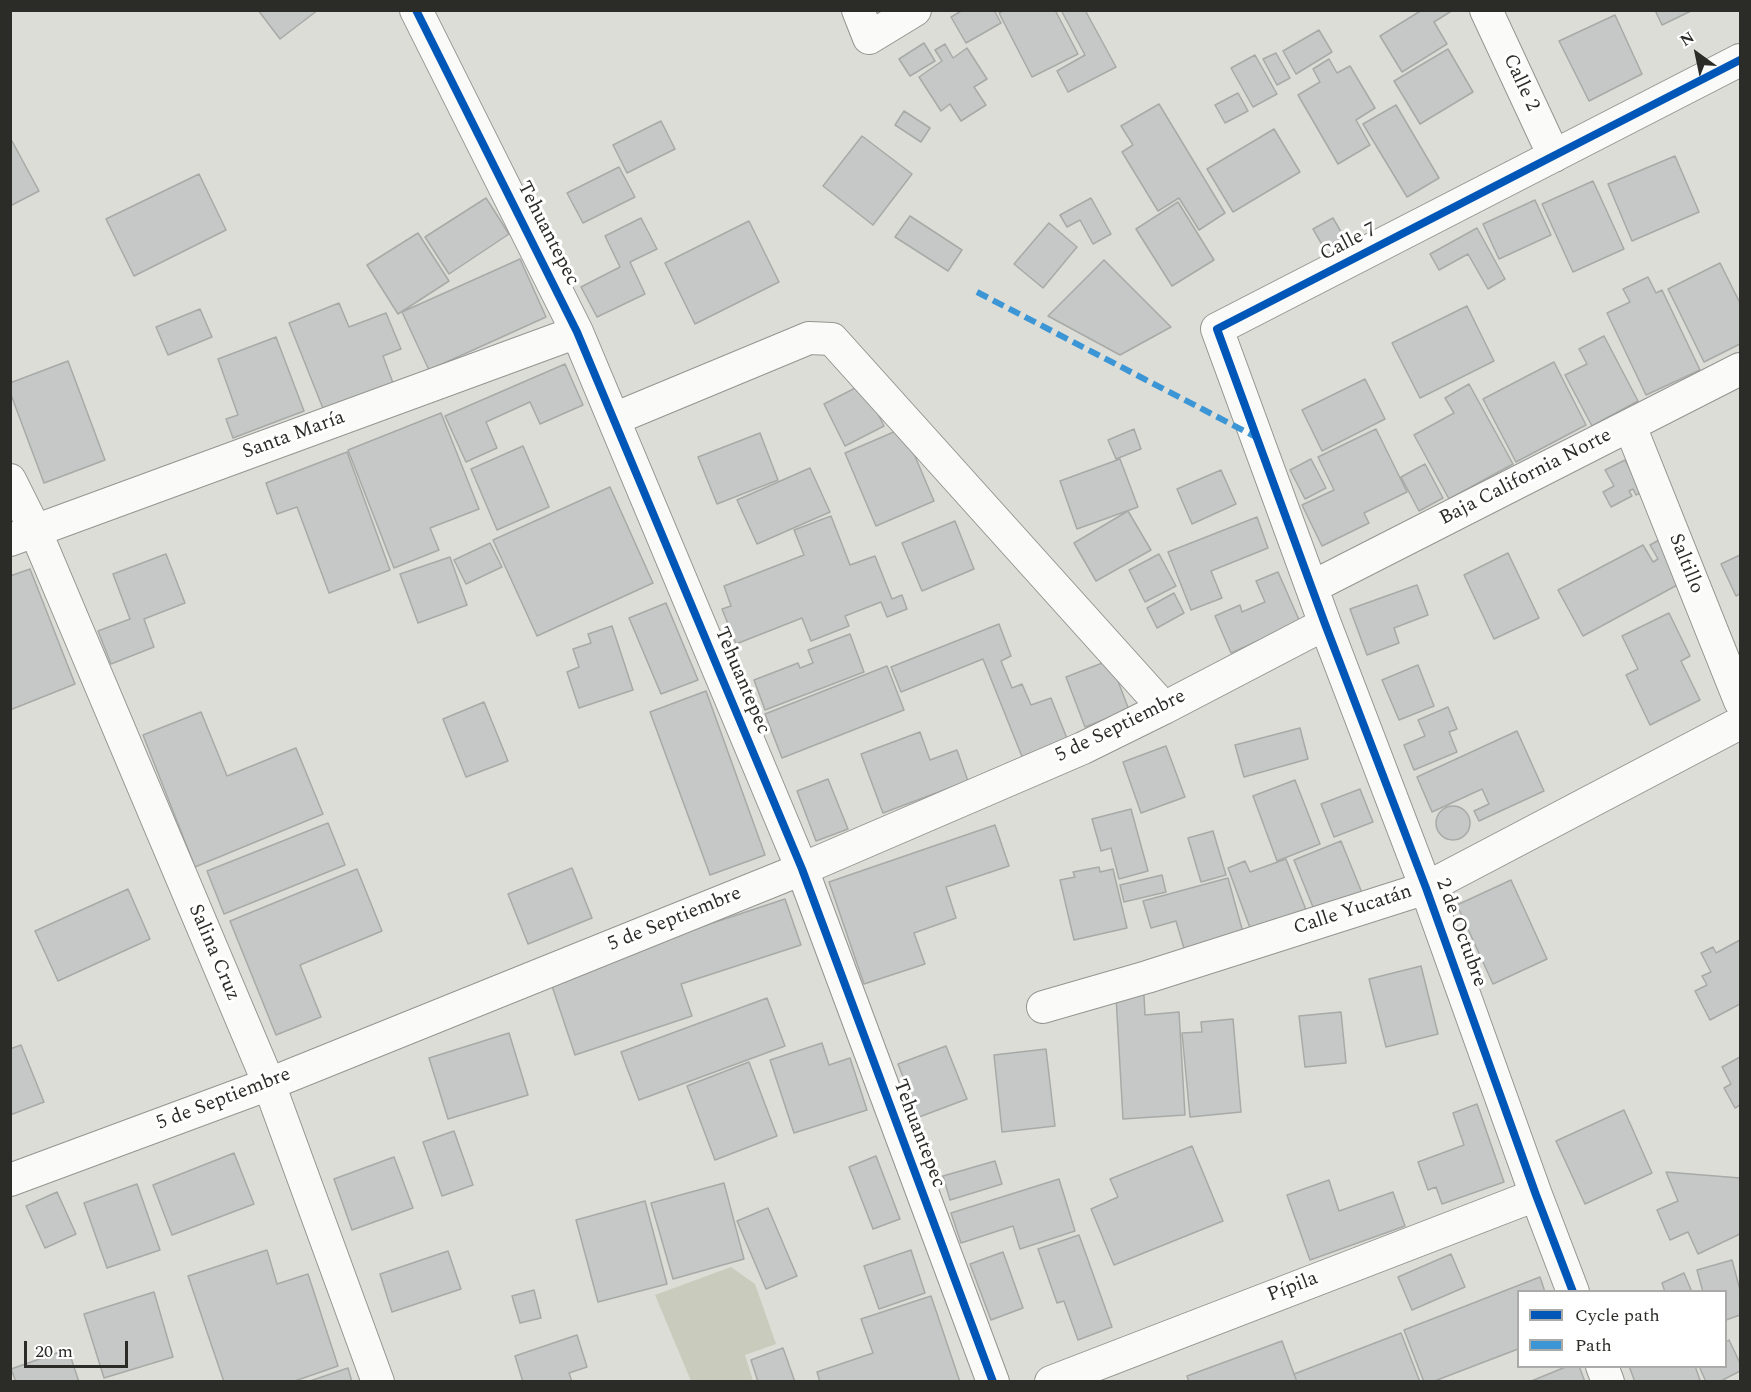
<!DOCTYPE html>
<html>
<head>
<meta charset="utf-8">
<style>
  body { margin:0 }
  #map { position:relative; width:1751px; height:1392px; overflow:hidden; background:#dcddd6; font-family:Spectral,serif }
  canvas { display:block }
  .frame { position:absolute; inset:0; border:12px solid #2b2c27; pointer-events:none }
  .legend { position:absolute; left:1517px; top:1290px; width:210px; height:78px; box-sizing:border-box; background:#fff; border:2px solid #aaaba9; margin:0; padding:8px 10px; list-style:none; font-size:18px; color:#2b2c27 }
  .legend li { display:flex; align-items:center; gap:12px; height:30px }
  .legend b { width:30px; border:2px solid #aaaba9 }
  .north { position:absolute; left:1667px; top:24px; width:60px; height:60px; -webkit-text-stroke:4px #fff; paint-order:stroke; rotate:327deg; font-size:16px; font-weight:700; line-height:24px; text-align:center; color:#2b2c27 }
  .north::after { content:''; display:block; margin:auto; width:21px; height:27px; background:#2b2c27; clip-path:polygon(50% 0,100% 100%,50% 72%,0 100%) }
  .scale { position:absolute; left:24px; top:1341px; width:104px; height:27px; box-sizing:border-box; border:3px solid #2b2c27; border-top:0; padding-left:8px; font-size:18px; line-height:21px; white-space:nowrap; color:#2b2c27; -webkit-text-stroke:4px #fff; paint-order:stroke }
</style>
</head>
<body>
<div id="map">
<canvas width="1751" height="1392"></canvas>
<div class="frame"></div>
<ul class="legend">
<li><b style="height:8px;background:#0057b8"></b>Cycle path</li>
<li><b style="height:8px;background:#3c96d6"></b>Path</li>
</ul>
<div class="north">N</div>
<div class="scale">20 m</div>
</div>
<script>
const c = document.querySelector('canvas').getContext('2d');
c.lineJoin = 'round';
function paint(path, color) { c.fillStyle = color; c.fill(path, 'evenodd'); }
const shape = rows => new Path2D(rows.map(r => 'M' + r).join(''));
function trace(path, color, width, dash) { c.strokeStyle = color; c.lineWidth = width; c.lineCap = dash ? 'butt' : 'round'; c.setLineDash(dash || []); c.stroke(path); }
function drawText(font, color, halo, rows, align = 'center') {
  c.font = font + ' Spectral,serif'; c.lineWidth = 6; c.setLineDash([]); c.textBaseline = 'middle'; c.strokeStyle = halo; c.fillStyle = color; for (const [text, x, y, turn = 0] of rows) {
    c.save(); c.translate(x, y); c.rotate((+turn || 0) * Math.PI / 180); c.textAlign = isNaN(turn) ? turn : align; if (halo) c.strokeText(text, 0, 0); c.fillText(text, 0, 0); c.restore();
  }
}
const green = shape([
  [731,1267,755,1284,776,1344,745,1355,753,1381,691,1381,655,1295]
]);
const building = shape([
  [258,10,318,10,280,39,258,10],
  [963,10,994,10,1001,23,966,43,951,17,963,10],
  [1005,10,1055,10,1078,54,1032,77,999,13,1005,10],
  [1061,10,1085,10,1116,67,1068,92,1057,71,1085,55,1061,10],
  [1422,10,1453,10,1434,22,1447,44,1402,72,1380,36,1422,10],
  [1655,10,1693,10,1662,25,1655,10],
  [1615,15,1642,74,1589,101,1559,41,1615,15],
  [1319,30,1332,52,1296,74,1283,51,1319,30],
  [924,43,935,61,910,76,899,59,924,43],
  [945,44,953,58,967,48,987,79,974,87,986,105,961,121,950,104,941,111,919,77,942,61,935,50,945,44],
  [1448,49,1473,92,1420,124,1394,81,1448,49],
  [1276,53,1290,78,1277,85,1263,59,1276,53],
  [1255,55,1277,94,1253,107,1231,68,1255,55],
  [1329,59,1337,73,1350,66,1375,108,1356,120,1370,145,1338,164,1298,95,1320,82,1313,69,1329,59],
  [1238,93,1248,111,1225,123,1215,105,1238,93],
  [1159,104,1225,213,1199,230,1179,198,1158,211,1122,152,1133,145,1121,126,1159,104],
  [1396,105,1439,178,1407,197,1363,124,1396,105],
  [904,111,930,128,921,142,895,125,904,111],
  [661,121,675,149,627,173,613,145,661,121],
  [1274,129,1300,172,1233,212,1207,169,1274,129],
  [862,136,912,174,873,225,823,186,862,136],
  [12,141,39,191,10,206,10,142,12,141],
  [1675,156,1699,212,1632,241,1608,184,1675,156],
  [619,167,635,197,583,223,567,193,619,167],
  [199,174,226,230,134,276,106,219,199,174],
  [1593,181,1624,249,1573,272,1542,204,1593,181],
  [486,198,509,234,449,274,425,237,486,198],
  [1091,198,1111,234,1093,244,1080,220,1067,227,1060,215,1091,198],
  [1535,200,1551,235,1499,259,1483,224,1535,200],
  [1178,202,1214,260,1172,286,1136,229,1178,202],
  [910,216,962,250,948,271,895,237,910,216],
  [641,218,657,249,630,262,645,294,597,317,581,287,620,267,605,236,641,218],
  [1333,218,1344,237,1324,248,1313,229,1333,218],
  [749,221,779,282,695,324,665,263,749,221],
  [1049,223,1077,247,1043,288,1014,264,1049,223],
  [1477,228,1505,279,1488,289,1468,254,1439,270,1430,254,1477,228],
  [418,233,449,281,398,314,367,265,418,233],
  [520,259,546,317,429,370,402,312,520,259],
  [1104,260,1171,327,1120,355,1048,316,1104,260],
  [1720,263,1740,303,1740,344,1704,362,1668,289,1720,263],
  [1648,277,1656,293,1662,290,1700,370,1646,395,1607,313,1630,302,1623,289,1648,277],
  [339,303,349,327,386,313,401,349,383,356,393,383,324,411,289,323,339,303],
  [1467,306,1494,361,1420,398,1392,343,1467,306],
  [200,309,212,337,168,355,156,327,200,309],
  [1604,336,1638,401,1592,426,1565,375,1587,364,1579,349,1604,336],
  [276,337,304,411,233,438,226,419,238,415,218,359,276,337],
  [68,361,105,460,44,483,10,392,10,383,68,361],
  [1554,362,1586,425,1516,462,1483,399,1554,362],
  [565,364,583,405,540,424,530,402,486,422,497,448,466,462,445,416,565,364],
  [1365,379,1385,419,1322,451,1302,410,1365,379],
  [863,384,884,426,845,446,824,404,863,384],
  [1469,384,1513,464,1449,499,1414,435,1454,413,1445,398,1469,384],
  [441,413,479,509,430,528,439,550,394,568,348,450,441,413],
  [903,428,934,501,876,526,845,453,903,428],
  [1134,429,1141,449,1116,459,1108,440,1134,429],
  [1376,429,1407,492,1364,513,1369,523,1322,546,1302,505,1334,490,1318,457,1376,429],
  [760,433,778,480,717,504,698,457,760,433],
  [523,446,549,507,497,530,471,469,523,446],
  [347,452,390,570,329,593,297,507,277,514,266,483,347,452],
  [1120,459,1138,507,1077,529,1060,481,1120,459],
  [1311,459,1326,488,1305,499,1290,470,1311,459],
  [1625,460,1642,492,1636,495,1633,489,1629,491,1632,496,1611,507,1603,492,1614,486,1605,470,1625,460],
  [1425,464,1443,498,1419,511,1401,477,1425,464],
  [810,468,830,512,757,544,737,500,810,468],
  [1221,470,1236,504,1192,524,1177,489,1221,470],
  [610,487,653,583,537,636,493,540,610,487],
  [1128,511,1151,550,1096,581,1074,543,1128,511],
  [831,516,850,565,875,556,892,599,902,595,907,609,887,617,881,602,845,616,849,626,811,641,802,618,736,644,722,609,731,606,724,586,804,555,794,530,831,516],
  [1257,517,1268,548,1211,571,1222,598,1191,610,1168,552,1257,517],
  [955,521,974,569,922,591,902,543,955,521],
  [1659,540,1681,583,1583,636,1558,590,1643,545,1653,562,1658,559,1650,545,1659,540],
  [490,543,502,567,466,584,454,560,490,543],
  [1508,553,1539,618,1494,639,1464,575,1508,553],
  [166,554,185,603,144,619,154,647,111,664,98,631,130,619,113,574,166,554],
  [1159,554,1176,586,1145,602,1129,570,1159,554],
  [1740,555,1740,594,1736,596,1721,564,1740,555],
  [450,557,467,605,418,623,400,574,450,557],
  [30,569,75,684,10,710,10,576,30,569],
  [1278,572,1300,622,1231,653,1215,616,1240,605,1242,612,1265,602,1256,581,1278,572],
  [1417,585,1428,615,1394,628,1399,643,1367,655,1350,609,1417,585],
  [1174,593,1184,613,1157,628,1147,608,1174,593],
  [666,603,698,680,661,694,629,618,666,603],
  [1669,613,1690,656,1681,661,1700,700,1650,725,1626,675,1638,669,1622,636,1669,613],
  [999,624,1011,656,1001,661,1012,688,1022,684,1031,705,1051,698,1068,741,1023,759,983,659,901,692,891,667,999,624],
  [612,626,633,690,579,708,567,672,579,667,573,649,591,643,588,634,612,626],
  [850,634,864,672,765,710,754,680,798,663,800,668,813,663,808,650,850,634],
  [1110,660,1129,710,1085,727,1066,677,1110,660],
  [1418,665,1434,706,1399,720,1382,680,1418,665],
  [887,666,904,710,782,758,765,714,887,666],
  [706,691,765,855,710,875,650,712,706,691],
  [484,702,508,761,466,777,443,719,484,702],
  [1448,707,1457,729,1449,732,1457,752,1414,770,1404,745,1425,736,1418,720,1448,707],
  [201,712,227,776,296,748,323,814,195,867,143,735,201,712],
  [1300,728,1308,759,1244,777,1235,745,1300,728],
  [1517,731,1544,791,1479,821,1474,811,1489,804,1482,789,1432,812,1417,777,1517,731],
  [920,732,930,760,957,750,968,781,883,813,861,754,920,732],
  [1166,746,1185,797,1141,813,1123,762,1166,746],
  [828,779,848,829,816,841,797,791,828,779],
  [1295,780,1320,844,1277,861,1253,796,1295,780],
  [1360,789,1373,822,1334,837,1321,804,1360,789],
  '1436 823a17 17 0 1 1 34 0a17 17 0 1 1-34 0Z',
  [1131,809,1148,871,1119,879,1111,848,1101,851,1092,819,1131,809],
  [328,823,345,865,224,914,207,871,328,823],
  [995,825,1009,866,946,887,956,918,914,933,925,964,864,984,829,882,995,825],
  [1213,831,1226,875,1201,882,1188,838,1213,831],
  [1341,841,1362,893,1315,912,1294,860,1341,841],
  [1286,859,1308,915,1253,936,1228,868,1245,861,1250,872,1286,859],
  [1099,867,1100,872,1113,869,1127,928,1074,940,1060,880,1075,877,1073,872,1099,867],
  [572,868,592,918,528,944,508,894,572,868],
  [357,869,382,931,300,965,321,1017,276,1035,230,921,357,869],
  [1162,875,1166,892,1124,902,1120,885,1162,875],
  [1228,878,1244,936,1185,952,1176,921,1151,928,1143,901,1228,878],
  [1511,880,1547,959,1493,984,1457,905,1511,880],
  [128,889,150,939,58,981,35,931,128,889],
  [785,899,801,945,681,984,692,1016,575,1055,549,977,785,899],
  [1740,940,1740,1004,1710,1020,1695,991,1707,985,1702,976,1711,972,1701,953,1713,947,1716,953,1740,940],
  [1421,966,1438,1034,1386,1047,1369,979,1421,966],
  [1144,995,1145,1015,1179,1012,1185,1115,1123,1119,1116,997,1144,995],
  [767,998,785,1046,639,1100,621,1052,767,998],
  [1341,1012,1346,1063,1305,1067,1299,1016,1341,1012],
  [1233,1019,1241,1112,1190,1117,1182,1033,1202,1032,1201,1022,1233,1019],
  [509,1033,528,1095,448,1119,429,1058,509,1033],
  [822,1043,829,1065,850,1058,867,1110,794,1133,770,1060,822,1043],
  [21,1045,44,1102,10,1115,10,1049,21,1045],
  [946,1046,967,1099,919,1117,898,1064,946,1046],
  [1046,1049,1055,1126,1002,1132,994,1055,1046,1049],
  [1740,1057,1740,1105,1735,1108,1724,1088,1731,1084,1722,1067,1740,1057],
  [749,1062,777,1136,715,1160,687,1086,749,1062],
  [1477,1104,1504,1182,1442,1204,1436,1187,1428,1190,1418,1162,1464,1145,1453,1113,1477,1104],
  [1624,1110,1652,1173,1585,1204,1556,1141,1624,1110],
  [454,1131,473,1185,442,1196,423,1142,454,1131],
  [1192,1146,1223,1221,1114,1265,1091,1209,1118,1197,1110,1179,1192,1146],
  [234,1153,254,1204,172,1235,153,1185,234,1153],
  [876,1156,900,1219,873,1229,849,1167,876,1156],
  [394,1157,413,1208,352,1230,334,1179,394,1157],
  [995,1161,1002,1184,950,1200,943,1176,995,1161],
  [1666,1172,1740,1178,1740,1234,1698,1254,1688,1232,1670,1240,1657,1210,1678,1201,1666,1172],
  [1059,1179,1075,1231,1020,1249,1013,1226,961,1243,951,1213,1059,1179],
  [1329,1180,1339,1211,1393,1192,1405,1226,1310,1260,1287,1195,1329,1180],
  [724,1183,744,1259,673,1279,651,1203,724,1183],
  [137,1184,160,1250,107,1268,84,1203,137,1184],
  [57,1192,76,1234,45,1248,26,1206,57,1192],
  [645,1201,667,1284,598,1302,576,1220,645,1201],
  [768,1208,797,1276,766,1289,737,1221,768,1208],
  [1079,1235,1112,1327,1078,1340,1064,1301,1057,1303,1038,1249,1079,1235],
  [267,1250,277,1284,308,1274,338,1366,292,1382,224,1382,188,1276,267,1250],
  [911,1250,925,1293,879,1309,864,1266,911,1250],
  [448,1251,461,1289,392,1312,380,1274,448,1251],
  [1003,1252,1023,1308,991,1320,970,1264,1003,1252],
  [1451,1254,1465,1287,1412,1310,1398,1277,1451,1254],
  [1732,1260,1740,1290,1740,1315,1726,1320,1726,1292,1703,1292,1697,1270,1732,1260],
  [1684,1273,1692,1292,1665,1292,1662,1283,1684,1273],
  [1540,1277,1545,1292,1518,1292,1518,1349,1432,1382,1424,1382,1404,1330,1540,1277],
  [534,1290,541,1318,520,1323,512,1296,534,1290],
  [154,1292,173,1357,104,1378,84,1314,154,1292],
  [931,1296,960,1382,820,1382,817,1372,873,1353,861,1319,931,1296],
  [1401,1333,1420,1382,1297,1382,1294,1374,1401,1333],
  [577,1335,587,1367,569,1373,572,1382,523,1382,515,1356,577,1335],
  [1729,1340,1740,1363,1740,1371,1719,1382,1706,1382,1699,1366,1726,1366,1726,1342,1729,1340],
  [1282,1341,1297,1382,1189,1382,1187,1376,1282,1341],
  [783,1348,795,1382,758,1382,751,1360,783,1348],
  [68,1349,79,1382,16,1382,11,1369,68,1349],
  [1568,1366,1579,1366,1585,1382,1529,1382,1568,1366],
  [1629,1366,1695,1366,1700,1380,1695,1382,1635,1382,1629,1366],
  [348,1368,352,1382,307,1382,348,1368]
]);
const minor = shape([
  [416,10,577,332,802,869,993,1382],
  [858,10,869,38,915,10],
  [1486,10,1554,156],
  [614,419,809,338,832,339,1164,708],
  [1630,426,1740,701],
  [10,480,35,530,269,1084,378,1382],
  [10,540,577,332],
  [1312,587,1740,369],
  [1043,1007,1147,977,1426,888,1740,723],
  [10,1180,269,1084,802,869,1083,748,1164,708,1325,624],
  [1573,1292,1536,1195,1426,888,1325,624,1217,329,1740,60],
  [1602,1366,1608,1382],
  [1051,1382,1536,1195]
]);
const quiet = shape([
  [977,292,1256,437]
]);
const cycleway = shape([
  [416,10,577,332,802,869,993,1382],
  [1573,1292,1536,1195,1426,888,1325,624,1217,329,1740,60]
]);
const streetNames = [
  ["Calle 2",1520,83,65],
  ["Tehuantepec",547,234,63],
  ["Calle 7",1349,243,-27],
  ["Santa María",294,436,-20],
  ["Baja California Norte",1526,478,-27],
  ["Saltillo",1685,564,68],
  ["Tehuantepec",741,681,67],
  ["5 de Septiembre",1121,727,-26],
  ["Calle Yucatán",1353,911,-18],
  ["5 de Septiembre",675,920,-22],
  ["2 de Octubre",1460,933,70],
  ["Salina Cruz",213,953,67],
  ["5 de Septiembre",224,1100,-21],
  ["Tehuantepec",918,1134,69],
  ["Pípila",1293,1288,-21]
];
paint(green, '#c9cbbc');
paint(building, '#c5c8c6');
trace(building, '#a8aaa8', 1.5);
trace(minor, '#949590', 34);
trace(minor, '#fafaf9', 32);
trace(quiet, '#3c96d6', 6, [12, 6]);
trace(cycleway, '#0057b8', 8);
drawText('20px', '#2b2c27', '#fff', streetNames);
</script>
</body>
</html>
